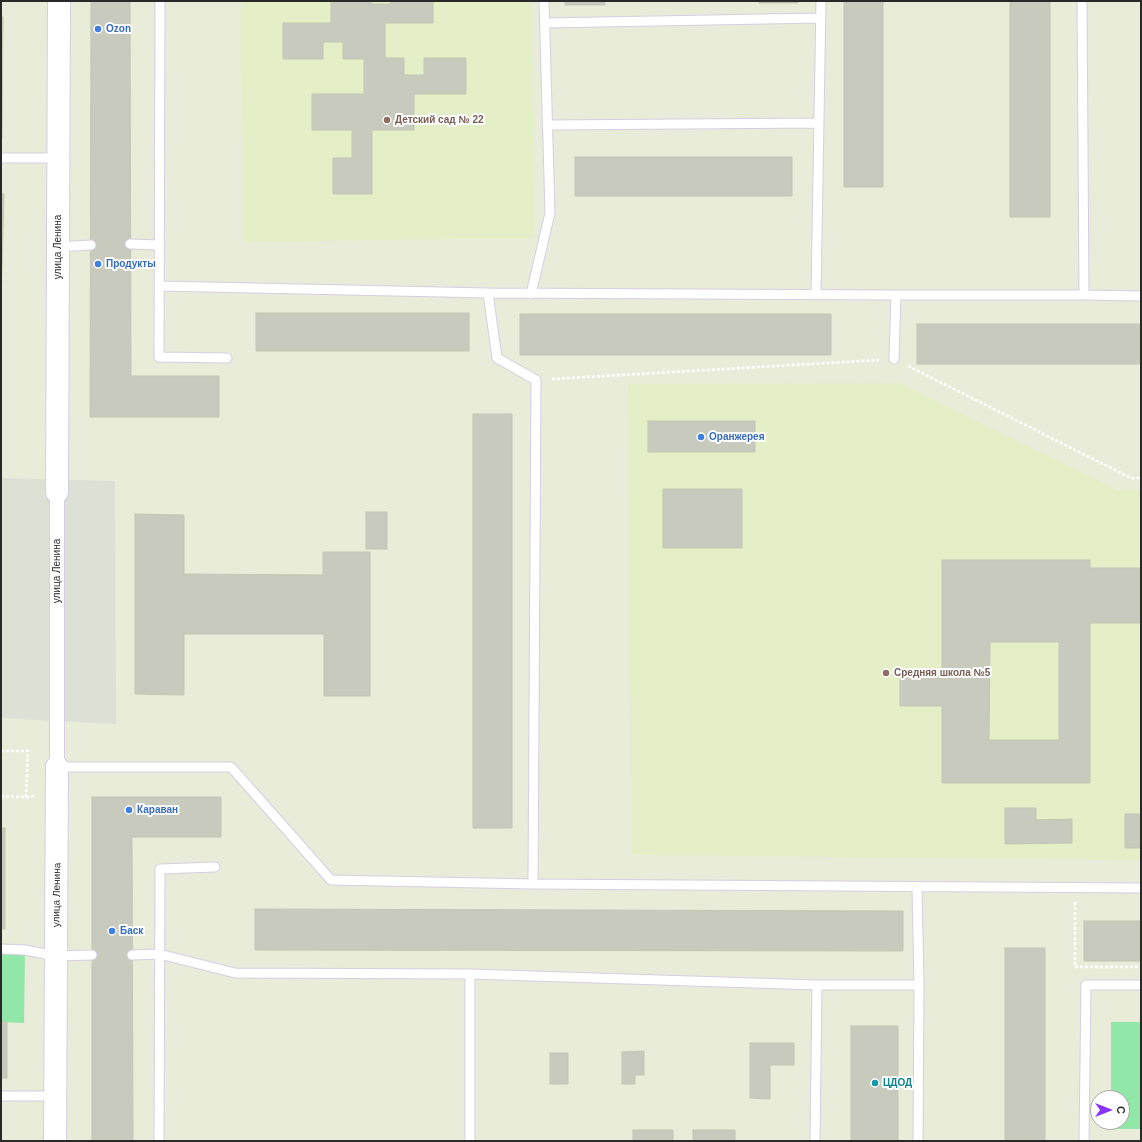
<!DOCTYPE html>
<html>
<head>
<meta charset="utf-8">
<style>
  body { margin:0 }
  #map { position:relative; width:1142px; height:1142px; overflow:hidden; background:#e9ecd9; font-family:Helvetica,sans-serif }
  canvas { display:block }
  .frame { position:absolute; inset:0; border:2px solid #292929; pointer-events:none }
  .north { position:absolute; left:1090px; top:1090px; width:40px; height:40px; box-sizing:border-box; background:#fff; border:1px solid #a9a9a9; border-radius:50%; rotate:90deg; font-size:11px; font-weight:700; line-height:16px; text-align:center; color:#292929 }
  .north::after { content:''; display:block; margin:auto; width:14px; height:18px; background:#83f; clip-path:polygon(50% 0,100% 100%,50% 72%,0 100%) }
</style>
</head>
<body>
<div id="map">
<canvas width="1142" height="1142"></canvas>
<div class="frame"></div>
<div class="north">С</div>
</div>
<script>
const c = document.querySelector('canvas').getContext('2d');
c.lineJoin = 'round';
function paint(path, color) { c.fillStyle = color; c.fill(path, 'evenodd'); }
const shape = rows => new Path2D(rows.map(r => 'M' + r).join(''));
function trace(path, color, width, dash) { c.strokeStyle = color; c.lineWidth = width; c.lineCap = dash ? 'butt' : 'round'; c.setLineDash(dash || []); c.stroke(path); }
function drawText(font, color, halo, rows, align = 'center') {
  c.font = font + ' Helvetica,sans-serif'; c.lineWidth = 4; c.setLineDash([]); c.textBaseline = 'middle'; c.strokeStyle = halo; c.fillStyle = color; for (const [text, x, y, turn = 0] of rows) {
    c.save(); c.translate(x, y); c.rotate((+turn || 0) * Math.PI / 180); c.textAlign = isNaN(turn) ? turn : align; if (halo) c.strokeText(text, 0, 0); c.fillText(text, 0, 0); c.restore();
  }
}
const education = shape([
  [241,1,532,1,534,238,244,242],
  [899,383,1117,490,1141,490,1141,860,632,855,628,384]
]);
const green = shape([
  [1,949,25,950,24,1023,1,1022],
  [1111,1022,1141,1022,1141,1129,1111,1129,1111,1122,1122,1122,1122,1098,1111,1098]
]);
const plaza = shape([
  [1,478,115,481,116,724,1,718]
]);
const building = shape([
  [91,1,130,1,131,376,219,376,219,417,90,417,91,1],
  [331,1,371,1,371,4,391,4,391,1,433,1,433,23,385,23,385,58,404,58,404,75,424,75,424,58,466,58,466,94,414,94,414,130,372,130,372,194,333,194,333,158,352,158,352,130,312,130,312,94,364,94,364,59,343,59,343,42,323,42,323,59,283,59,283,23,331,23,331,1],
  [565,1,605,1,605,5,565,5,565,1],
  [759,1,798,1,798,3,759,3,759,1],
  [844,1,883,1,883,187,844,187,844,1],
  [1010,1,1050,1,1050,217,1010,217,1010,1],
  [1,17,3,17,2,138,1,138,1,17],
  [575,157,792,157,792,196,575,196,575,157],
  [1,194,4,194,1,304,1,194],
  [256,313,469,313,469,351,256,351,256,313],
  [520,314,831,314,831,355,520,355,520,314],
  [917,324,1141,324,1141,364,917,364,917,324],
  [473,414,512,414,512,828,473,828,473,414],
  [648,421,755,421,755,452,648,452,648,421],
  [663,489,742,489,742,548,663,548,663,489],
  [366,512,387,512,387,549,366,549,366,512],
  [135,514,184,515,184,574,323,575,323,552,370,552,370,696,324,696,324,634,184,634,184,695,135,694,135,514],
  [942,560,1090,560,1090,568,1141,568,1141,623,1090,623,1090,783,942,783,942,706,900,706,900,671,942,671,942,560],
  [990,642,1059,642,1059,740,989,740,990,642],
  [92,797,221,797,221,837,132,837,133,1141,92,1141,92,797],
  [1005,808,1036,808,1036,820,1072,819,1072,843,1005,844,1005,808],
  [1125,814,1141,814,1141,848,1125,848,1125,814],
  [1,828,5,828,5,929,1,929,1,828],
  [255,909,903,911,903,951,255,950,255,909],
  [1084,921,1141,921,1141,961,1084,961,1084,921],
  [1005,948,1045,948,1045,1141,1005,1141,1005,948],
  [1,1022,7,1022,7,1078,1,1078,1,1022],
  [851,1026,898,1026,898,1141,851,1141,851,1026],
  [750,1043,794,1043,794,1065,770,1065,770,1099,750,1098,750,1043],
  [644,1051,644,1075,635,1075,635,1084,622,1084,622,1052,644,1051],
  [550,1053,568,1053,568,1084,550,1084,550,1053],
  [633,1130,673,1130,673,1141,633,1141,633,1130],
  [693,1130,735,1130,735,1141,693,1141,693,1130]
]);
const path = shape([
  [908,366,1131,478,1141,478],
  [552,379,879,360],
  [1,751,28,751,26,797],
  [1,796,26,797,34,796],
  [1075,902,1075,967,1141,967]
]);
const service = shape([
  [160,1,159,357,227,358],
  [1082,1,1084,295,1141,296],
  [545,23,820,18],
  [547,125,818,123],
  [1,158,59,158],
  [130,244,159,245],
  [58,247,91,245],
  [160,286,488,293,497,358,536,380,533,884],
  [488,293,896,295,894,359],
  [531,294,550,213,544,1],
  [816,295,821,1],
  [896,295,1084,295],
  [57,767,231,767,331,880,533,884,1141,888],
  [917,887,919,985,918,1141],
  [1,949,25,950,56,956,92,955],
  [132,955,159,954,235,973,470,974,817,985,919,985],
  [470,974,470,1141],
  [1,1096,55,1096],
  [159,1141,160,869,215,867],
  [815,1141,817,985],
  [1084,1141,1086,985,1141,985]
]);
const pedestrian = shape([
  [57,492,57,767]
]);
const tertiary = shape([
  [57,492,59,1],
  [55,1141,57,767]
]);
const markers = [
  [98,29,4,"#3f7fe0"],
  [387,120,4,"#8d6e63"],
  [98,264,4,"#3f7fe0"],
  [701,437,4,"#3f7fe0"],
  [886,673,4,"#8d6e63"],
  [129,810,4,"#3f7fe0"],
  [112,931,4,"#3f7fe0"],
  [875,1083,4,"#0f9aa8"]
];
const shopNames = [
  ["Ozon",106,29],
  ["Продукты",106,264],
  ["Оранжерея",709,437],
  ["Караван",137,810],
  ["Баск",120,931]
];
const educationNames = [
  ["Детский сад № 22",395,120],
  ["Средняя школа №5",894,673]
];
const streetNames = [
  ["улица Ленина",58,247,-90],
  ["улица Ленина",57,571,-90],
  ["улица Ленина",57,895,-89]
];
const cultureNames = [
  ["ЦДОД",883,1083]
];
paint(education, '#e4efc7');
paint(green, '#91e7a8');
paint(plaza, '#dde0d4');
paint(building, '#c7cabc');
trace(building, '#c2c7b3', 1);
trace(service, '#d7cee3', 11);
trace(pedestrian, '#d7cee3', 16);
trace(tertiary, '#d7cee3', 24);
trace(path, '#fff', 2.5, [3, 2]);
trace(service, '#fff', 9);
trace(pedestrian, '#fff', 14);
trace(tertiary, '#fff', 22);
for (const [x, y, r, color] of markers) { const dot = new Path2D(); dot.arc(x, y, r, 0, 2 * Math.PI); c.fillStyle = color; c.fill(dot); trace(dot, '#fff', 1.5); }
drawText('bold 10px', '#366cbe', '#fff', shopNames, 'left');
drawText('bold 10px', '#785e54', '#fff', educationNames, 'left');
drawText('10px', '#292929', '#fff', streetNames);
drawText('bold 10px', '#0d838f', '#fff', cultureNames, 'left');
</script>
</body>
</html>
